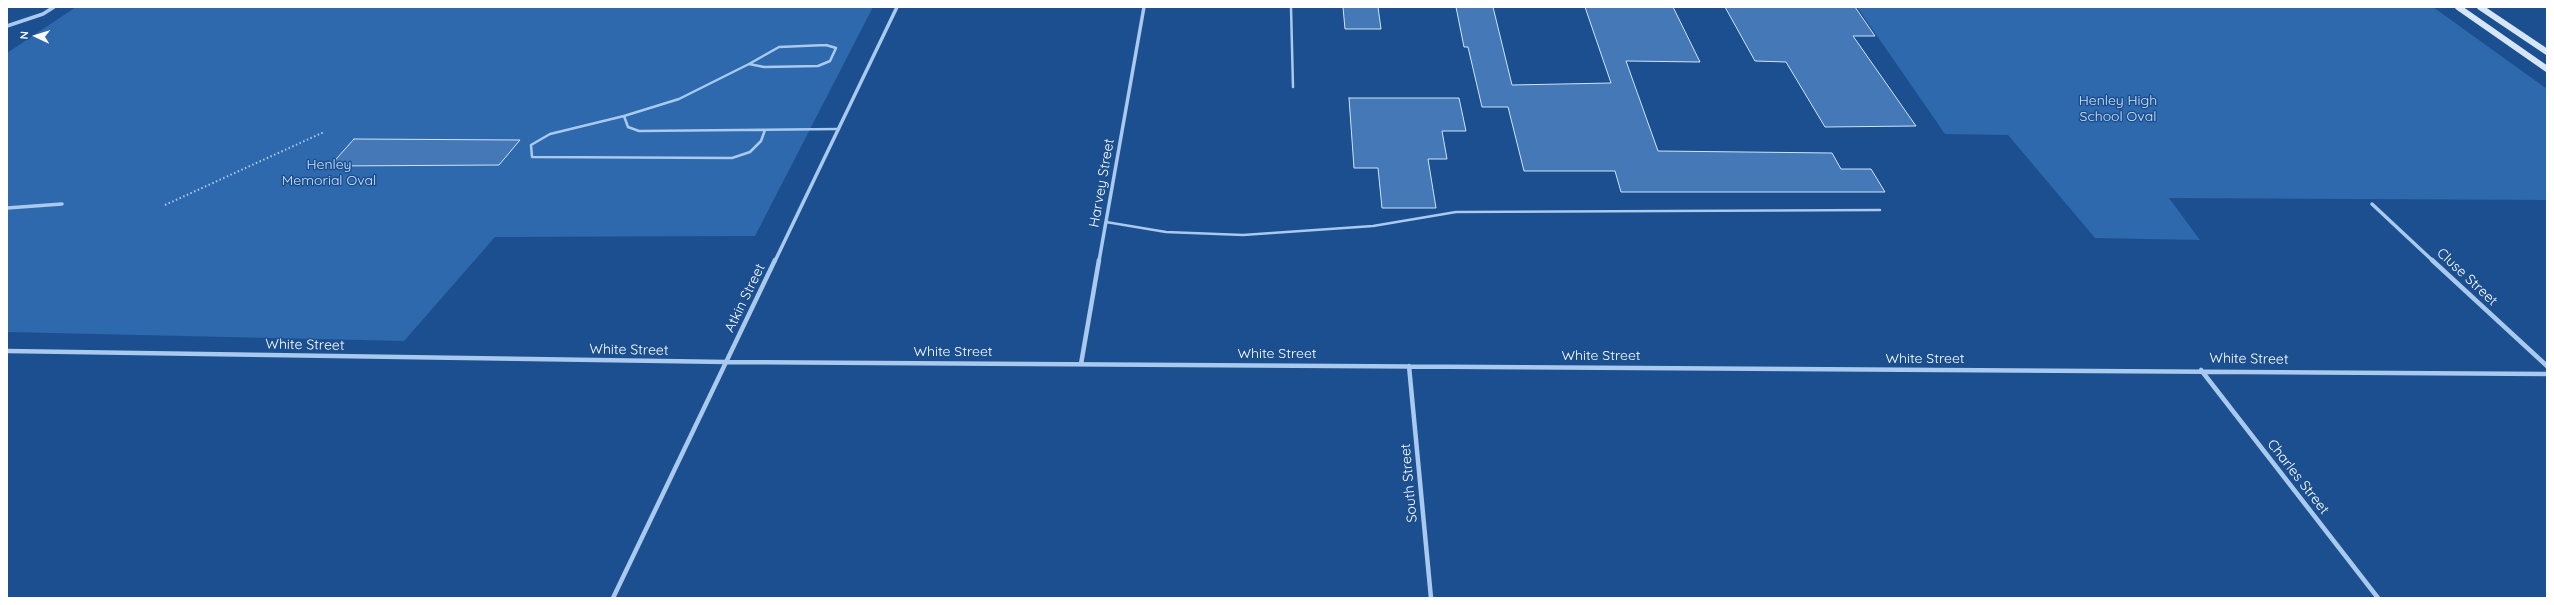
<!DOCTYPE html>
<html>
<head>
<meta charset="utf-8">
<style>
  body { margin:0 }
  #map { position:relative; width:2554px; height:605px; overflow:hidden; background:#1b4f8f; font-family:Quicksand,sans-serif }
  canvas { display:block }
  .frame { position:absolute; inset:0; border:8px solid #fff; pointer-events:none }
  .north { position:absolute; left:16px; top:16px; width:40px; height:40px; -webkit-text-stroke:3px #1b4f8f; paint-order:stroke; rotate:274deg; font-size:11px; font-weight:700; line-height:16px; text-align:center; color:#fff }
  .north::after { content:''; display:block; margin:auto; width:14px; height:18px; background:#fff; clip-path:polygon(50% 0,100% 100%,50% 72%,0 100%) }
</style>
</head>
<body>
<div id="map">
<canvas width="2554" height="605"></canvas>
<div class="frame"></div>
<div class="north">N</div>
</div>
<script>
const c = document.querySelector('canvas').getContext('2d');
c.lineJoin = 'round';
function paint(path, color) { c.fillStyle = color; c.fill(path, 'evenodd'); }
const shape = rows => new Path2D(rows.map(r => 'M' + r).join(''));
function trace(path, color, width, dash) { c.strokeStyle = color; c.lineWidth = width; c.lineCap = dash ? 'butt' : 'round'; c.setLineDash(dash || []); c.stroke(path); }
function drawText(font, color, halo, rows, align = 'center') {
  c.font = font + ' Quicksand,sans-serif'; c.lineWidth = 3; c.setLineDash([]); c.textBaseline = 'middle'; c.strokeStyle = halo; c.fillStyle = color; for (const [text, x, y, turn = 0] of rows) {
    c.save(); c.translate(x, y); c.rotate((+turn || 0) * Math.PI / 180); c.textAlign = isNaN(turn) ? turn : align; if (halo) c.strokeText(text, 0, 0); c.fillText(text, 0, 0); c.restore();
  }
}
const green = shape([
  [76,7,873,7,755,236,495,237,404,341,7,332,7,53],
  [1857,7,2433,7,2547,89,2547,200,2169,198,2200,240,2095,238,2008,135,1945,134]
]);
const building = shape([
  [1343,7,1378,7,1381,29,1345,29,1343,7],
  [1456,7,1493,7,1512,85,1611,83,1585,7,1673,7,1700,62,1626,61,1658,151,1832,153,1841,169,1871,169,1885,192,1621,192,1615,171,1524,171,1508,107,1482,107,1468,47,1464,47,1456,7],
  [1725,7,1855,7,1875,36,1853,36,1916,126,1825,127,1786,62,1755,61,1725,7],
  [1349,98,1459,98,1466,131,1442,131,1447,159,1428,159,1436,208,1382,208,1378,168,1354,168,1349,98],
  [354,139,520,140,499,165,330,166,354,139]
]);
const path = shape([
  [165,205,324,132]
]);
const service = shape([
  [1291,7,1293,87],
  [826,45,836,48,830,61,818,66,764,67,749,64,779,47,826,45],
  [749,64,679,99,624,116,628,127,639,131,839,129],
  [624,116,550,134,531,145,532,157,732,158,750,152,761,141,765,130],
  [1106,222,1166,232,1243,235,1373,226,1456,212,1880,210]
]);
const minorFar1 = shape([
  [7,26,43,14,54,7],
  [2372,204,2433,261],
  [7,208,62,204],
  [775,261,897,7],
  [1099,261,1144,7]
]);
const minor = shape([
  [2432,260,2547,366],
  [7,351,727,362,2547,374],
  [1081,364,1099,260],
  [1409,366,1431,598],
  [2201,370,2378,598],
  [613,598,775,260]
]);
const secondary = shape([
  [2458,7,2547,69],
  [2480,7,2547,52]
]);
const parkNames = [
  ["Henley High",2118,101],
  ["School Oval",2118,117],
  ["Henley",329,165],
  ["Memorial Oval",329,181]
];
const streetNames = [
  ["Harvey Street",1102,183,-80],
  ["Cluse Street",2467,277,43],
  ["Atkin Street",745,298,-64],
  ["White Street",305,345,1],
  ["White Street",629,350,1],
  ["White Street",953,352],
  ["White Street",1277,354],
  ["White Street",1601,356],
  ["White Street",1925,359],
  ["White Street",2249,359,1],
  ["Charles Street",2298,477,52],
  ["South Street",1409,483,-95]
];
paint(green, '#2e69ad');
paint(building, '#4478b7');
trace(building, '#cfe3fa', 1);
trace(path, '#a9c9ee', 2, [1.5, 2.5]);
trace(service, '#a9c9ee', 2.5);
trace(minorFar1, '#a9c9ee', 3.5);
trace(minor, '#a9c9ee', 4.5);
trace(secondary, '#d6e6fa', 6);
drawText('14px', '#cfe3fa', '#1b4f8f', parkNames);
drawText('14px', '#fff', '#1b4f8f', streetNames);
</script>
</body>
</html>
